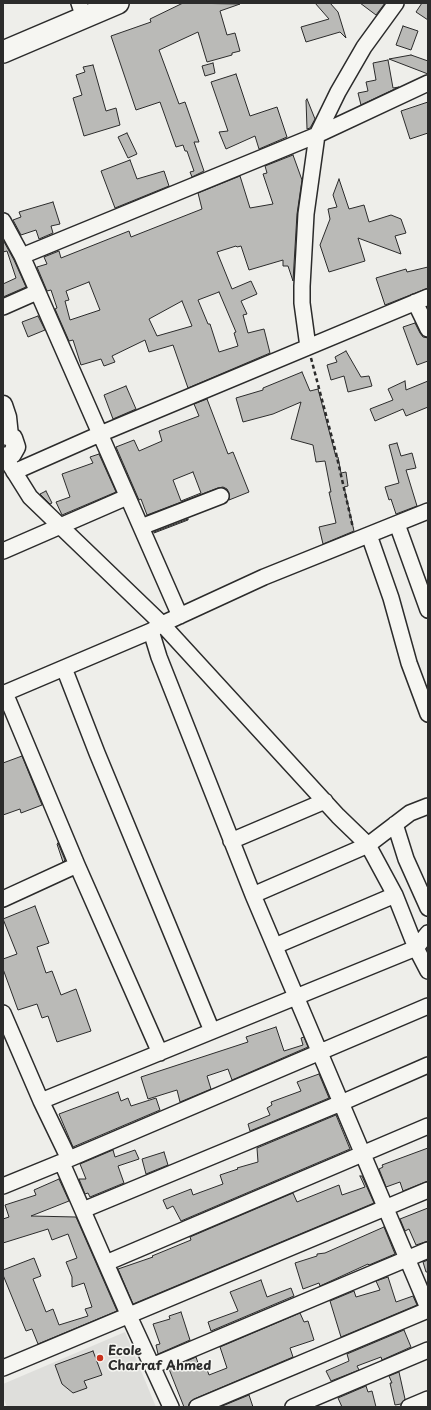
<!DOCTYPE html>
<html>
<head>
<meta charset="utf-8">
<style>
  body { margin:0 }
  #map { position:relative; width:431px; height:1410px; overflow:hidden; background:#eeeeea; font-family:"Playpen Sans",sans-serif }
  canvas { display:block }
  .frame { position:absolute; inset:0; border:4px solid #2b2b2b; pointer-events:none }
</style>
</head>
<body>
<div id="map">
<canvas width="431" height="1410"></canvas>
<div class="frame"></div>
</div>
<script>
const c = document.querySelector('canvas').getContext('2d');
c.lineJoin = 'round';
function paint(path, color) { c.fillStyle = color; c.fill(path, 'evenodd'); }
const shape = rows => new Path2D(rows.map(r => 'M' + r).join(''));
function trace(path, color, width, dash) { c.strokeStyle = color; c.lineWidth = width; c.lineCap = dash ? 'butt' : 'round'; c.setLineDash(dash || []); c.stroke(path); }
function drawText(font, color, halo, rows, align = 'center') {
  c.font = font + ' "Playpen Sans",sans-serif'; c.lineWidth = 3; c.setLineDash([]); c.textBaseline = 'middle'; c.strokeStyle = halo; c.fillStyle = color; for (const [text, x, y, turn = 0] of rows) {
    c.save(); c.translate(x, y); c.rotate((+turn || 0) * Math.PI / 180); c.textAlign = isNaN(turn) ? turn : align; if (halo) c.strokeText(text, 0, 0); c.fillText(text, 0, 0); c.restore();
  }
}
const built = shape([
  [125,1332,156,1407,7,1407,3,1397,3,1384]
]);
const building = shape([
  [183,3,240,4,220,11,227,35,235,33,240,51,232,53,232,55,207,62,198,32,159,50,179,104,185,102,199,142,194,142,204,171,192,177,190,172,194,171,187,151,185,151,183,145,176,147,160,102,136,110,111,36,151,22,150,19,183,3],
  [315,3,330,3,338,12,346,38,340,32,306,42,301,27,329,19,315,3],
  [360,3,385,3,376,15,360,3],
  [422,3,428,3,428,20,416,12,422,3],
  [403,26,418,31,411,50,396,45,403,26],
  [411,55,428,61,428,74,389,59,411,55],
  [388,60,393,88,399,87,361,105,358,93,368,91,366,82,376,80,373,63,388,60],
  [213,63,215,73,205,76,202,66,213,63],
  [93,65,106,111,116,108,120,125,84,136,73,98,82,95,76,75,85,72,83,67,93,65],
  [236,74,250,116,277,107,287,137,259,149,255,136,226,149,219,132,228,131,211,82,236,74],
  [307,99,315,119,310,128,307,129,306,100,307,99],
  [428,102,428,133,410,139,401,111,428,102],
  [127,133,137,154,128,158,118,137,127,133],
  [293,155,302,180,297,214,293,281,288,266,283,266,283,260,249,270,241,246,237,247,236,246,217,252,232,289,251,281,257,294,241,301,247,314,243,315,248,333,264,329,270,353,188,388,173,345,149,352,145,340,112,356,115,362,104,366,101,359,81,365,73,340,69,341,55,309,57,308,51,290,47,291,37,267,47,264,44,257,59,251,61,258,129,231,131,237,202,209,198,193,240,176,250,208,273,204,263,174,267,173,265,166,293,155],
  [89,282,100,310,70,320,65,301,69,300,66,291,89,282],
  [219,292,236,332,234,333,238,346,219,352,210,324,208,324,198,300,219,292],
  [182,301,192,326,157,336,149,319,182,301],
  [130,160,137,179,164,171,169,186,115,208,101,171,130,160],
  [339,179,349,209,364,205,369,222,391,215,401,219,406,233,395,236,401,254,358,238,365,261,329,272,320,245,330,219,328,209,337,207,333,195,339,179],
  [53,202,60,224,51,226,53,233,39,239,36,230,21,235,13,220,21,217,19,212,53,202],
  [3,240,14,260,26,287,3,297,3,284,16,278,7,251,3,252,3,240],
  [428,267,428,288,385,305,376,278,406,269,407,272,428,267],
  [38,316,45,330,28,337,22,322,38,316],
  [415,323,420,333,423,337,428,338,428,361,417,365,403,327,415,323],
  [346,351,361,377,369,376,372,386,348,392,344,376,331,380,327,365,337,362,335,357,346,351],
  [302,372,310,391,318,389,336,457,338,457,341,473,346,472,348,486,344,487,354,531,323,544,319,527,336,523,329,492,331,492,325,461,316,462,313,445,291,439,301,402,273,414,243,422,236,398,263,390,263,388,302,372],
  [405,381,406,390,428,381,428,407,406,416,403,409,375,421,370,409,393,400,388,389,405,381],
  [126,386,136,409,113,419,104,395,126,386],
  [207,399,228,454,233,452,249,492,229,500,229,493,227,489,223,487,218,488,147,515,141,499,139,500,116,447,134,440,139,451,162,441,159,431,199,416,194,404,207,399],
  [193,472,201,493,181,501,173,480,193,472],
  [397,443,401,456,412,453,416,468,406,470,417,506,396,514,391,499,389,500,385,487,399,483,389,445,397,443],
  [99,454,116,492,62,515,56,502,70,497,62,474,93,463,90,457,99,454],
  [46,491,52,503,50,504,40,494,46,491],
  [188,519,188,520,154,533,154,532,188,519],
  [22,756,42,805,21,813,20,809,3,815,3,763,22,756],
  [58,843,65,860,63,862,57,844,58,843],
  [35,906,49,943,37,947,46,973,52,971,61,995,76,989,91,1031,57,1042,48,1016,42,1018,37,1004,18,1010,3,969,3,959,17,954,3,919,35,906],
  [276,1027,284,1051,303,1045,301,1038,304,1037,308,1047,232,1080,228,1069,207,1076,211,1089,180,1102,177,1090,148,1099,141,1077,248,1042,246,1037,276,1027],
  [319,1074,329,1098,250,1131,248,1124,270,1115,267,1108,272,1105,271,1102,301,1091,297,1082,319,1074],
  [118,1092,121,1101,128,1098,131,1106,156,1098,160,1110,73,1147,59,1114,118,1092],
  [336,1115,350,1149,181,1221,173,1206,167,1209,163,1200,191,1189,193,1195,223,1184,220,1175,238,1169,237,1168,258,1162,257,1148,336,1115],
  [428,1148,428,1181,403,1191,400,1182,386,1187,379,1169,383,1167,382,1165,428,1148],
  [113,1150,115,1157,135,1150,139,1159,118,1166,124,1183,90,1197,88,1193,85,1194,79,1179,86,1179,80,1164,113,1150],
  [164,1152,168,1165,146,1174,142,1159,164,1152],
  [360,1176,362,1176,374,1203,133,1304,118,1269,153,1257,152,1256,191,1240,190,1237,293,1193,297,1202,339,1185,342,1195,365,1187,360,1176],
  [59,1179,69,1201,31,1216,76,1217,117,1311,38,1344,32,1329,26,1331,3,1275,3,1270,34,1258,41,1276,33,1279,46,1312,53,1309,59,1325,88,1316,85,1309,92,1307,84,1283,72,1287,72,1277,66,1262,77,1258,68,1234,52,1240,48,1229,3,1243,3,1219,9,1217,5,1205,36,1195,34,1190,59,1179],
  [428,1208,428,1241,416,1245,409,1229,405,1231,400,1219,428,1208],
  [384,1227,395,1254,369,1265,368,1264,320,1286,319,1283,303,1289,295,1263,317,1256,317,1254,325,1253,384,1227],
  [428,1260,428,1272,426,1272,423,1262,428,1260],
  [388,1277,396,1302,413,1296,417,1305,341,1337,330,1301,354,1291,356,1297,380,1290,376,1281,388,1277],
  [261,1280,267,1297,291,1288,294,1296,211,1331,208,1322,238,1311,230,1292,261,1280],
  [181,1312,190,1340,158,1354,156,1345,160,1344,153,1324,170,1319,169,1316,181,1312],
  [300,1313,304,1322,308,1321,314,1340,290,1348,293,1357,194,1399,190,1402,188,1407,184,1407,169,1369,196,1357,199,1366,205,1364,209,1375,227,1368,220,1347,300,1313],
  [404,1330,411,1347,382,1360,381,1357,357,1366,359,1370,331,1381,326,1371,349,1361,347,1354,404,1330],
  [93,1351,102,1375,84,1381,87,1388,73,1393,62,1384,55,1365,93,1351],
  [399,1372,405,1399,401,1404,395,1405,390,1383,392,1383,389,1376,399,1372],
  [366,1386,368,1392,372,1391,376,1407,342,1407,338,1398,366,1386],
  [249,1395,253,1407,220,1407,249,1395]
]);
const path = shape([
  [311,358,336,453,353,528]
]);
const minor = shape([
  [79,3,84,18],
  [3,221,22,256],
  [415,302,428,329],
  [3,307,37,292],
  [308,347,302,303,302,286,306,214,317,135,338,92,364,47,396,3],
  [5,457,30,497,162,624,151,631,5,693,77,865,160,1053],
  [14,472,100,434,428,297],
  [428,511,264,577,162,624,338,816,368,845,395,895,416,948,428,971],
  [397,524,428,610],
  [141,527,221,496],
  [369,535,391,598,409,663,428,714],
  [3,551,127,497],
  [180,616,22,256,317,135,428,83],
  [151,631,159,657,253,895,428,1308],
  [64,668,97,753,212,1031],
  [395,824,406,859,428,908],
  [231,841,325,801],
  [253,895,368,845,410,813,428,806],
  [3,899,77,865],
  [275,946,395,895],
  [3,1013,41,1101,69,1159],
  [41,1101,416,948,428,933],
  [62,1163,129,1316,171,1407],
  [3,1186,69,1159,428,1006],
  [83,1210,341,1103,428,1065],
  [106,1263,428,1126],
  [152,1366,428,1250],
  [3,1368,428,1190],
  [197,1407,428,1310],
  [293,1407,428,1350],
  [409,1407,428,1399]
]);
const tertiary = shape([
  [3,405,7,417,9,436],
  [3,435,9,436,13,438,16,447,12,454,9,456,3,457]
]);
const secondary = shape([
  [3,52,118,3]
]);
const markers = [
  [100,1358,4,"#c8321e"]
];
const poiNames = [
  ["Ecole",108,1351],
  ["Charraf Ahmed",108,1366]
];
paint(built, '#dededb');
paint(building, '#babab7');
trace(building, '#2b2b2b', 1);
trace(minor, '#2b2b2b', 18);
trace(tertiary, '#2b2b2b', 21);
trace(secondary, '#2b2b2b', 24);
trace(path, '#2b2b2b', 2.5, [4, 3]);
trace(minor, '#f6f6f2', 15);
trace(tertiary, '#f6f6f2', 18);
trace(secondary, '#f6f6f2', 21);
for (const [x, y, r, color] of markers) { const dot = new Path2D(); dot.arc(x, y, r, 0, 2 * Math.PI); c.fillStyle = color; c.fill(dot); trace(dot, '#f6f6f2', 1.5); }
drawText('bold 13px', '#2b2b2b', '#f6f6f2', poiNames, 'left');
</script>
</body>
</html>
